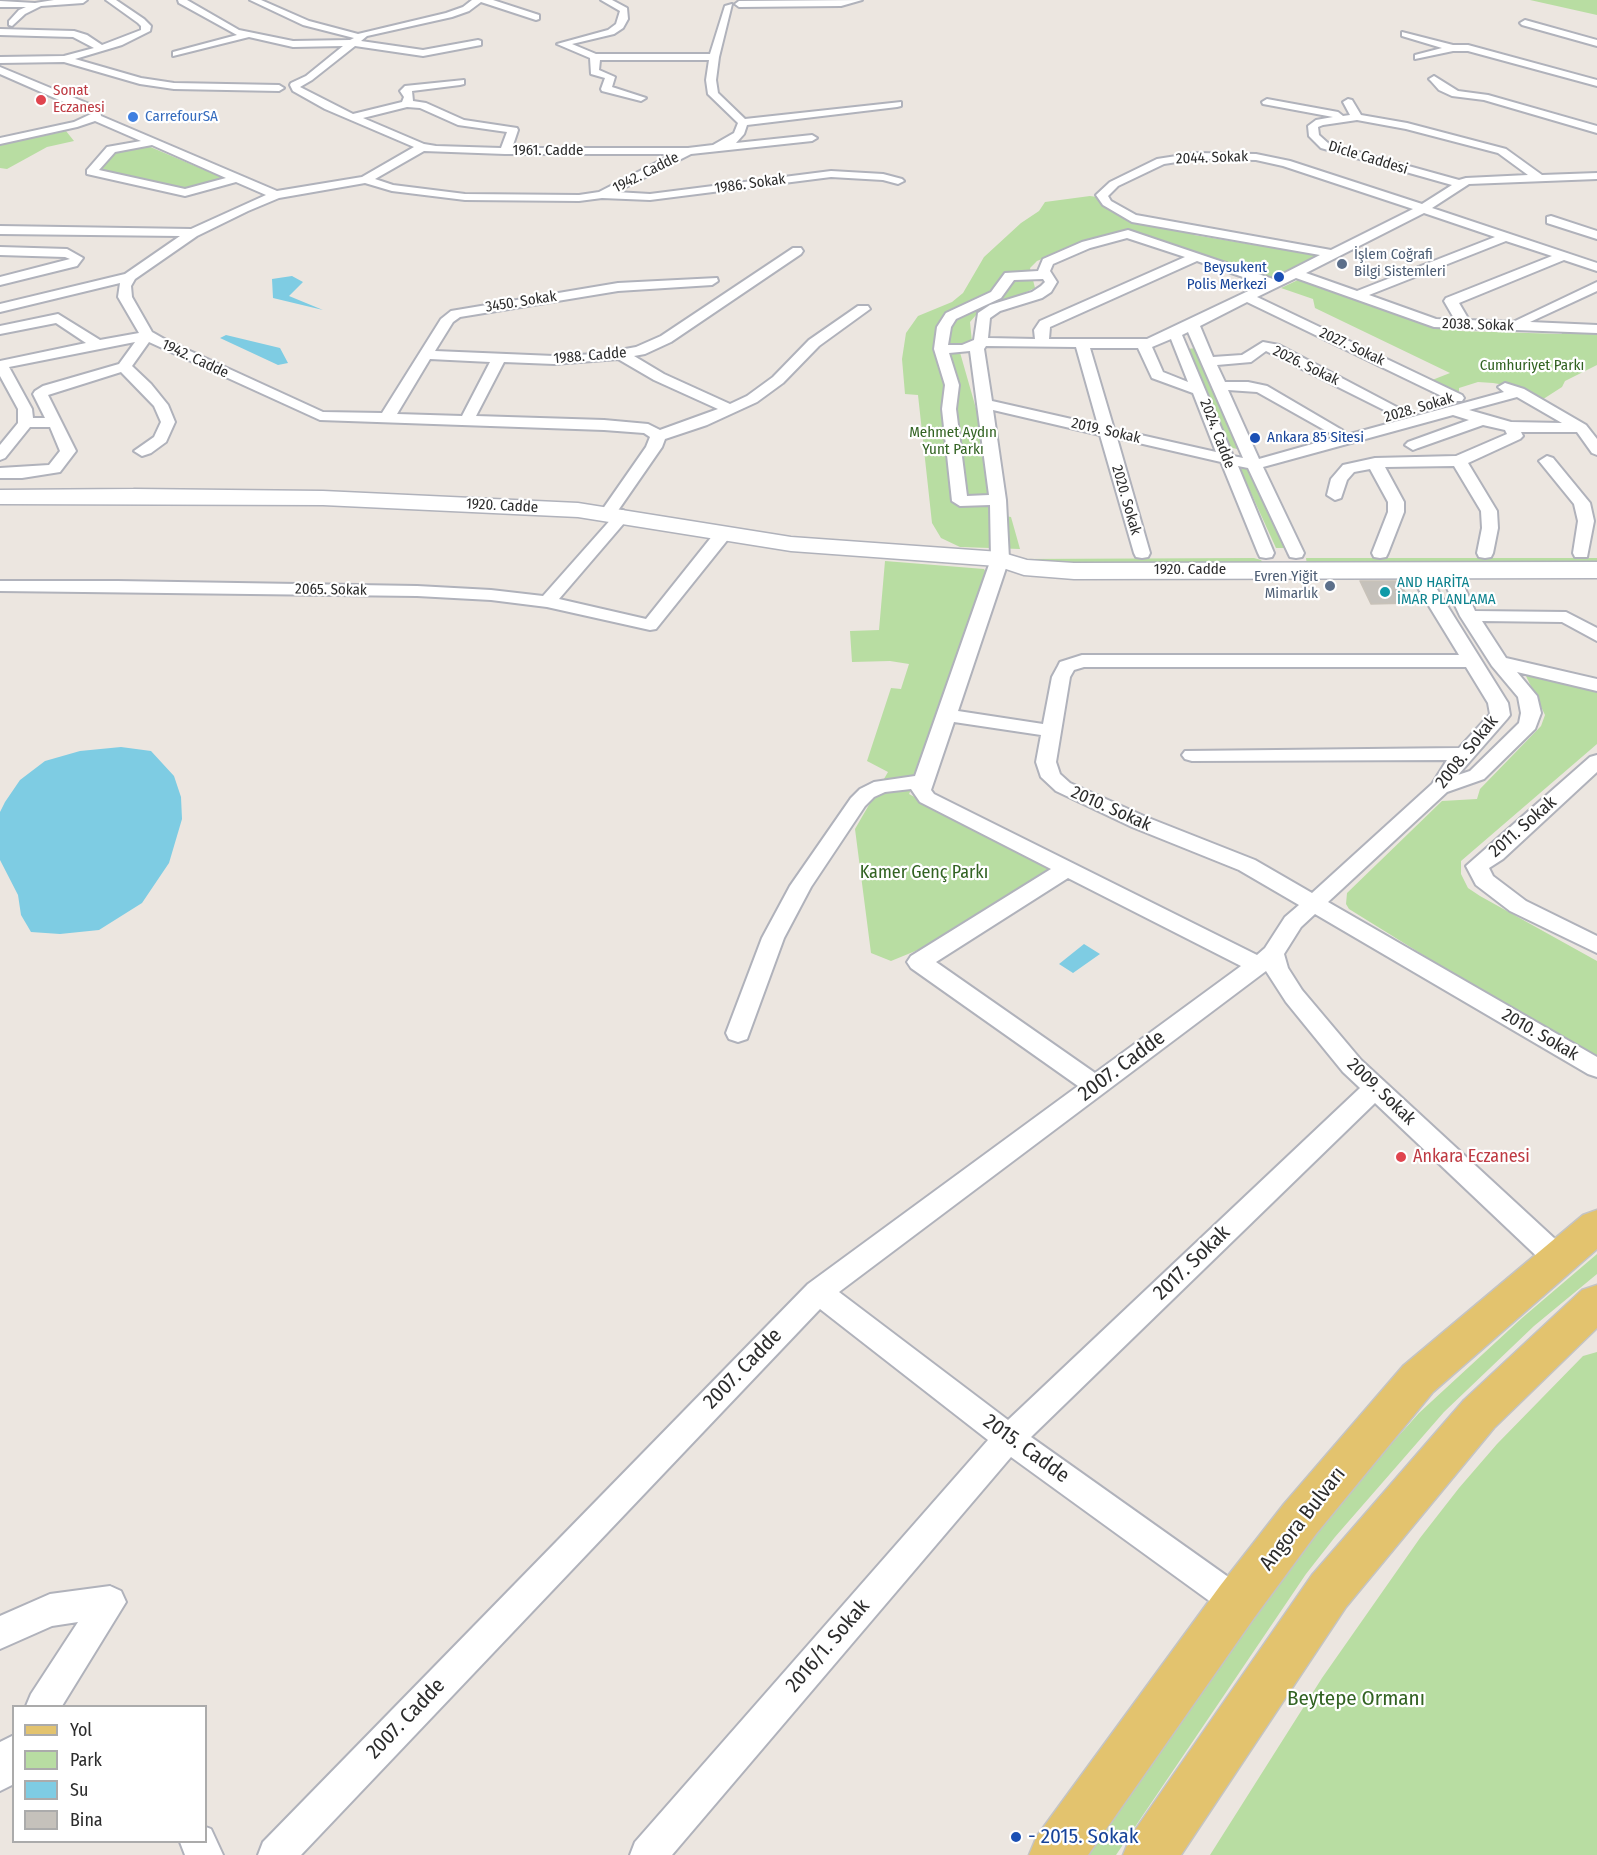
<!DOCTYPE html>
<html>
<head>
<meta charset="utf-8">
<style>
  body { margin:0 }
  #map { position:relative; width:1597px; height:1855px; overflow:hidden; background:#ece6e0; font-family:"Fira Sans Condensed",sans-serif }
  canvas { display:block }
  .legend { position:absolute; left:12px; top:1705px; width:195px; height:138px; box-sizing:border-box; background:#fff; border:2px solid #ababab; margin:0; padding:8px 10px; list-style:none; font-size:18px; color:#2c2c2c }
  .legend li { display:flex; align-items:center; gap:12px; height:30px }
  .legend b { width:30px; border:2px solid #ababab }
</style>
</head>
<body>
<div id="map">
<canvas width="1597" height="1855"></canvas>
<ul class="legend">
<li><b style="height:8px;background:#e3c36e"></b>Yol</li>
<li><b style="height:16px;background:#b8dda2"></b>Park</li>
<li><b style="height:16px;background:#7ecce3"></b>Su</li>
<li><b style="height:16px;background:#c5c1bb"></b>Bina</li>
</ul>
</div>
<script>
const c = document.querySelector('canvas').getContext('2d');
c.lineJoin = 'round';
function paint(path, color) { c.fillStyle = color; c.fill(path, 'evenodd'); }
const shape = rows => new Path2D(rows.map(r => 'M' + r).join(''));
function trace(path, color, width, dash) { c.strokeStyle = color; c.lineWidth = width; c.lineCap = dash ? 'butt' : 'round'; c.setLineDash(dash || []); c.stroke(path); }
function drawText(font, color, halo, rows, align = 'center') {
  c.font = font + ' "Fira Sans Condensed",sans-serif'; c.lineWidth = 4.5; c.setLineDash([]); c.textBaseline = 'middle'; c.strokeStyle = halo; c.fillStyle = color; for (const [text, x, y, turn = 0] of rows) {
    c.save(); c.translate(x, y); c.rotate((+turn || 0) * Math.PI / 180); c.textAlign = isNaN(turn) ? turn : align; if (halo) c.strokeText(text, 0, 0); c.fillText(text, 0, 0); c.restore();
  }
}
const green = shape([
  [1528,0,1597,0,1597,15,1530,0],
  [66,131,74,141,47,147,7,169,0,168,0,145],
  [148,146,226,179,187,188,172,187,96,171,115,150],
  [1090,196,1097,197,1116,214,1138,222,1195,233,1194,235,1316,255,1319,258,1271,279,1195,252,1123,231,1068,248,1037,261,1030,268,1035,288,976,315,970,322,972,342,959,349,983,433,989,513,1011,517,1020,549,960,547,941,538,932,523,918,395,905,394,902,359,906,333,918,316,952,302,963,293,984,257,1021,223,1039,211,1045,202],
  [1300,279,1424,323,1455,326,1459,331,1562,334,1560,330,1597,331,1597,365,1565,381,1562,387,1534,405,1499,384,1493,383,1478,382,1459,388,1459,393,1449,396,1422,384,1450,373,1315,308,1313,299,1281,288],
  [1196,348,1239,447,1237,449,1229,447,1187,349],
  [1243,468,1248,469,1286,548,1276,548,1240,469],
  [1254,558,1261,560,1263,563,1083,568,1016,559],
  [1306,558,1597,558,1597,565,1307,565],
  [885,561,984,569,987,574,921,768,909,794,1052,868,1045,877,930,945,891,961,871,953,855,829,888,772,867,761,891,688,901,689,909,664,890,661,852,662,850,631,879,630],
  [1524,672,1597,691,1597,744,1461,861,1461,874,1468,888,1480,896,1597,961,1597,1059,1536,1025,1349,909,1346,904,1347,893,1442,801,1477,799,1480,789,1541,726,1545,715],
  [1597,1254,1597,1274,1534,1326,1444,1412,1335,1537,1306,1574,1116,1855,1089,1855,1210,1675,1326,1517,1419,1413,1522,1318],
  [1597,1352,1597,1855,1210,1855,1322,1678,1420,1538,1459,1488,1497,1444,1583,1356]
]);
const water = shape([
  [292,276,303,282,289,296,323,310,273,298,272,279],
  [226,335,280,348,288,363,278,365,220,338],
  [121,747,151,751,174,776,181,797,182,819,169,863,142,903,99,930,60,934,31,932,21,915,18,895,0,860,0,812,5,802,20,780,45,761,80,751],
  [1084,944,1100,954,1073,973,1059,964]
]);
const building = shape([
  [1360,581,1399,581,1411,603,1371,604,1360,581]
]);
const minor = shape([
  [54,0,87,0,83,3,41,6,25,14,12,26,9,25,9,21,19,10,26,7,0,7,0,1,35,3,54,0],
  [106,0,116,0,144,19,151,26,150,31,122,45,75,59,141,78,174,83,279,85,284,88,279,91,174,89,140,84,64,62,0,63,0,57,64,56,94,48,73,37,0,35,0,29,74,31,87,35,102,45,141,30,141,26,138,23,106,0],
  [178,0,187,0,239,30,293,41,350,40,354,38,303,25,250,0,261,0,309,21,358,34,446,13,463,7,472,0,493,0,539,15,539,19,536,20,481,2,469,11,452,17,367,36,361,41,423,50,478,40,481,41,481,45,423,56,355,46,312,80,300,87,353,114,402,102,404,97,400,91,405,86,464,80,464,84,460,85,412,91,413,101,426,103,464,120,517,128,518,130,512,148,688,148,713,145,734,133,738,123,708,94,706,80,709,60,600,60,599,70,615,77,612,87,646,98,641,101,602,91,601,89,605,78,591,74,590,58,557,44,608,30,616,24,620,11,601,0,612,0,627,8,628,19,623,28,614,34,572,44,596,54,710,54,725,6,732,4,719,57,716,80,718,93,745,119,901,102,901,106,897,107,747,125,744,134,736,143,812,135,817,138,812,141,691,154,616,192,650,194,831,171,883,174,902,179,904,181,898,184,883,180,831,177,650,200,602,198,579,201,465,200,392,191,365,183,279,198,248,211,197,236,135,279,131,286,132,297,152,332,166,340,323,412,382,413,441,319,451,311,618,283,717,278,718,281,712,285,618,291,460,317,453,322,435,351,554,356,598,354,636,347,661,336,793,248,801,248,803,251,801,254,671,342,645,354,634,356,664,374,730,404,747,396,773,377,809,340,858,306,868,306,870,309,819,346,783,383,757,402,707,425,665,439,662,447,617,512,623,510,631,515,559,599,646,619,717,530,729,530,731,534,729,538,656,629,650,630,547,607,491,600,417,596,0,591,0,581,118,581,417,586,491,590,543,596,613,517,602,516,600,513,646,447,650,437,644,433,604,430,320,420,149,342,132,366,151,384,168,405,175,422,166,442,151,453,142,456,134,451,154,437,161,422,154,406,121,372,48,395,76,451,60,472,22,478,0,478,0,468,49,465,60,451,50,427,30,427,5,458,0,460,0,445,18,423,18,409,0,376,0,361,86,343,56,323,0,334,0,326,58,314,100,340,139,333,118,297,120,283,0,312,0,304,125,274,180,236,0,234,0,226,191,229,266,195,236,182,185,196,87,174,87,170,107,147,141,141,95,121,77,127,0,144,0,138,74,122,91,114,0,74,0,67,94,106,100,111,101,116,277,191,362,177,414,147,325,109,293,91,290,85,291,83,306,76,343,46,293,47,249,37,173,56,173,52,237,35,179,3,178,0],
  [407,107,420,108,458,125,507,132,501,148,436,146,424,144,363,118,407,107],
  [152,145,226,178,185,189,99,170,115,152,152,145],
  [424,151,505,154,673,154,599,192,579,195,465,194,393,185,375,179,424,151],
  [135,342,119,364,43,386,35,391,33,394,45,418,33,418,32,409,9,367,135,342],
  [430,359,490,362,462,416,397,414,430,359],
  [618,359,654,380,718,409,660,430,648,424,604,420,476,416,504,362,554,364,618,359],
  [862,0,841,6,739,7,735,4,739,1,862,0],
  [1525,20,1597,40,1597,46,1522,25,1520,23,1525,20],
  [1402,32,1453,45,1468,45,1597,80,1597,86,1468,51,1453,51,1415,59,1415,55,1442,48,1402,36,1402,32],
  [1434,76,1458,91,1488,95,1597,126,1597,133,1484,100,1452,96,1439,90,1431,81,1429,79,1434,76],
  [1267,99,1338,112,1343,116,1350,115,1343,102,1348,99,1352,100,1361,115,1407,123,1506,149,1542,175,1597,173,1597,179,1469,184,1432,208,1597,263,1597,271,1564,260,1459,303,1469,320,1513,322,1597,282,1597,291,1530,322,1597,325,1597,333,1434,327,1296,278,1257,297,1462,395,1464,398,1462,401,1452,401,1247,302,1200,326,1213,357,1242,355,1263,342,1279,345,1408,413,1401,417,1396,416,1266,351,1251,362,1217,365,1225,382,1248,382,1267,386,1342,430,1345,433,1343,436,1504,392,1498,387,1505,383,1524,389,1586,425,1597,439,1597,455,1592,453,1577,432,1521,432,1523,436,1520,439,1468,463,1497,511,1498,528,1493,553,1491,557,1485,558,1479,557,1477,553,1482,528,1481,511,1454,466,1385,467,1404,502,1404,512,1388,553,1386,557,1380,558,1374,557,1372,553,1388,512,1388,502,1370,469,1354,472,1347,480,1341,498,1335,500,1327,495,1331,479,1343,465,1375,458,1456,456,1507,434,1505,430,1483,425,1418,448,1413,450,1405,445,1408,442,1469,420,1453,415,1263,467,1304,553,1302,557,1296,558,1290,557,1288,553,1248,468,1238,466,1274,553,1272,557,1266,558,1260,557,1258,553,1221,462,1117,438,1150,553,1148,557,1142,558,1136,557,1134,553,1100,435,993,410,1006,500,1009,559,958,711,1043,724,1052,677,1058,666,1060,662,1082,655,1459,655,1407,570,1410,566,1416,565,1422,566,1425,570,1508,703,1510,715,1507,719,1458,775,1470,771,1519,723,1521,713,1518,697,1492,666,1460,616,1446,586,1443,570,1446,566,1458,566,1461,570,1464,586,1475,611,1566,612,1597,628,1597,641,1562,622,1482,621,1506,658,1597,679,1597,691,1517,672,1537,696,1541,713,1535,729,1484,779,1447,792,1328,902,1597,1057,1597,1077,1588,1074,1315,914,1301,927,1284,954,1288,968,1302,990,1361,1060,1567,1250,1571,1258,1567,1266,1557,1269,1547,1266,1375,1103,1031,1437,1248,1591,1253,1602,1248,1613,1237,1618,1226,1613,1011,1457,672,1855,630,1855,635,1842,988,1440,820,1309,301,1855,258,1855,263,1842,808,1284,1078,1086,911,968,907,962,911,956,1051,869,920,802,911,789,885,792,874,797,865,806,811,887,784,938,747,1039,738,1042,729,1039,726,1033,762,938,790,886,851,798,860,789,874,782,915,776,991,559,990,505,960,506,952,501,942,409,945,385,934,349,937,327,946,313,991,292,1005,273,1038,271,1043,259,1082,242,1128,230,1273,279,1320,255,1132,222,1103,205,1096,195,1110,182,1157,159,1196,153,1256,154,1290,161,1422,204,1452,185,1321,148,1309,136,1308,126,1316,120,1333,117,1263,104,1262,102,1267,99],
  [1357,120,1406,129,1498,153,1528,175,1466,178,1459,180,1329,144,1319,135,1318,127,1323,125,1357,120],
  [1196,159,1256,160,1283,166,1413,209,1331,250,1136,215,1111,201,1108,196,1118,186,1164,164,1196,159],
  [1424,213,1495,237,1357,291,1306,273,1424,213],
  [1127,238,1185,257,1040,321,1034,330,1035,339,988,338,990,318,1000,311,1042,298,1051,292,1057,282,1050,271,1053,264,1090,248,1127,238],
  [1506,241,1552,256,1446,298,1444,301,1455,320,1436,319,1369,295,1506,241],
  [1197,261,1263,284,1147,339,1049,339,1050,327,1197,261],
  [1043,279,1045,282,1041,286,1032,292,990,305,978,313,974,340,962,345,948,345,951,327,956,319,1001,298,1014,280,1043,279],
  [1188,332,1243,458,1233,456,1182,335,1188,332],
  [1171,339,1188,382,1163,372,1152,347,1171,339],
  [986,346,1076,347,1098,425,992,401,984,349,986,346],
  [1090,348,1138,348,1152,378,1193,393,1216,452,1114,429,1090,348],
  [970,351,989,495,967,496,956,409,959,385,949,353,970,351],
  [1228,390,1257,392,1337,437,1259,459,1228,390],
  [1517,397,1562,423,1511,422,1469,410,1517,397],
  [1084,667,1466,667,1488,703,1490,714,1459,748,1185,751,1182,755,1185,759,1192,761,1447,760,1432,784,1312,893,1255,860,1146,817,1070,783,1060,774,1056,762,1070,677,1074,670,1084,667],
  [954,722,1041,735,1036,762,1041,777,1056,791,1132,827,1239,870,1299,905,1285,917,1265,948,1257,955,934,794,931,790,954,722],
  [1068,878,1241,966,1095,1073,936,962,1068,878],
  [1266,971,1286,1002,1343,1072,1360,1088,1008,1420,839,1292,1266,971],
  [1551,216,1597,231,1597,239,1547,223,1547,217,1551,216],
  [0,247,67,249,83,258,77,266,0,285,0,277,70,259,65,257,0,255,0,247],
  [1547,456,1553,458,1590,503,1594,521,1587,557,1575,557,1573,553,1578,521,1574,504,1539,461,1547,456],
  [1597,755,1597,772,1503,859,1489,868,1493,876,1526,901,1597,936,1597,953,1510,911,1476,885,1466,866,1590,757,1597,755],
  [110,1586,121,1591,126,1602,62,1706,26,1706,31,1694,78,1622,52,1626,0,1649,0,1616,50,1594,110,1586],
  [14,1735,14,1784,0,1791,0,1742,14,1735],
  [206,1827,211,1829,223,1855,185,1855,180,1842,206,1842,206,1827]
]);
const secondary = shape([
  [134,489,323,491,578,503,791,537,1000,552,1027,560,1074,563,1597,562,1597,578,1074,579,1024,575,997,566,791,551,578,517,323,505,0,504,0,490,134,489]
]);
const primary = shape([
  [1597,1210,1597,1249,1433,1392,1316,1534,1254,1618,1088,1855,1029,1855,1037,1836,1220,1586,1284,1504,1403,1366,1583,1215,1597,1210],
  [1597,1285,1597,1328,1494,1428,1346,1607,1181,1855,1123,1855,1131,1836,1312,1575,1464,1400,1582,1290,1597,1285]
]);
const markers = [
  [41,100,6,"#e0444e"],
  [133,117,6,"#3f7fe0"],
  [1342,264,6,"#5c6f8a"],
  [1279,277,6,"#1a4fb4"],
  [1255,438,6,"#1a4fb4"],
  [1330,586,6,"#5c6f8a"],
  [1385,592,6,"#0f9aa8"],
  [1401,1157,6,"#e0444e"],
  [1016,1837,6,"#1a4fb4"]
];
const farHealthnames = [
  ["Sonat",53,91],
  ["Eczanesi",53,108]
];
const farShopnames = [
  ["CarrefourSA",145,117]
];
const farStreetnames = [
  ["1961. Cadde",548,151],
  ["2044. Sokak",1212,158,-2],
  ["Dicle Caddesi",1368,158,17],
  ["1942. Cadde",646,173,-27],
  ["1986. Sokak",750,184,-8],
  ["3450. Sokak",521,302,-9],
  ["2038. Sokak",1478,325,2],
  ["2027. Sokak",1352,347,25],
  ["1988. Cadde",590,356,-5],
  ["1942. Cadde",195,359,25],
  ["2026. Sokak",1306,366,26],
  ["2028. Sokak",1419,408,-16],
  ["2019. Sokak",1106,431,13],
  ["2024. Cadde",1217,434,69],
  ["2020. Sokak",1126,500,74],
  ["1920. Cadde",502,506,3],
  ["1920. Cadde",1190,570],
  ["2065. Sokak",331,590,1]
];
const farServicenames = [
  ["İşlem Coğrafi",1354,255],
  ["Bilgi Sistemleri",1354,272],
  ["Evren Yiğit",1318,577,"right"],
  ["Mimarlık",1318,594,"right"]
];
const farTransitnames = [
  ["Beysukent",1267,268],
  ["Polis Merkezi",1267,285],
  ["Ankara 85 Sitesi",1267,438,"left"]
];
const farParknames = [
  ["Cumhuriyet Parkı",1532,366],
  ["Mehmet Aydın",953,433],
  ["Yunt Parkı",953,450]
];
const farCulturenames = [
  ["AND HARİTA",1397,583],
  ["İMAR PLANLAMA",1397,600]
];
const streetNames = [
  ["2008. Sokak",1467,752,-51],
  ["2010. Sokak",1111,809,24],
  ["2011. Sokak",1523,827,-41],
  ["2010. Sokak",1540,1035,30],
  ["2009. Sokak",1381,1092,44]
];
const parkNames = [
  ["Kamer Genç Parkı",924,873]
];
const healthNames = [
  ["Ankara Eczanesi",1413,1157]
];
const nearStreetnames = [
  ["2007. Cadde",1122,1066,-37],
  ["2017. Sokak",1192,1263,-44],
  ["2007. Cadde",743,1369,-46],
  ["2015. Cadde",1026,1449,36],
  ["Angora Bulvarı",1303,1519,-52],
  ["2016/1. Sokak",828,1646,-49],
  ["2007. Cadde",406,1719,-46]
];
const nearParknames = [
  ["Beytepe Ormanı",1356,1699]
];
const nearTransitnames = [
  ["- 2015. Sokak",1028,1837]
];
paint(green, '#b8dda2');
paint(water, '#7ecce3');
paint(building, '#c5c1bb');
trace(building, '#c8c2b9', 1.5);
trace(minor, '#b0b2bb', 4);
trace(secondary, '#b0b2bb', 3);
trace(primary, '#c4c4c4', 3);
paint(minor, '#fff');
paint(secondary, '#fff');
paint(primary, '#e3c36e');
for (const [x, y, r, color] of markers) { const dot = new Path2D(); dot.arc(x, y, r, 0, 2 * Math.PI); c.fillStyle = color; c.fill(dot); trace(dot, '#fff', 2); }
drawText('15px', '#be3a42', '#fff', farHealthnames, 'left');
drawText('15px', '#366cbe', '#fff', farShopnames, 'left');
drawText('15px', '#2c2c2c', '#fff', farStreetnames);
drawText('15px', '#4e5e75', '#fff', farServicenames, 'left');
drawText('15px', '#164399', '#fff', farTransitnames, 'right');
drawText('15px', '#326322', '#fff', farParknames);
drawText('15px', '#0d838f', '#fff', farCulturenames, 'left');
drawText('18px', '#2c2c2c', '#fff', streetNames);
drawText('18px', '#326322', '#fff', parkNames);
drawText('18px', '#be3a42', '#fff', healthNames, 'left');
drawText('21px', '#2c2c2c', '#fff', nearStreetnames);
drawText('21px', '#326322', '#fff', nearParknames);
drawText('21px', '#164399', '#fff', nearTransitnames, 'left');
</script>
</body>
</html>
